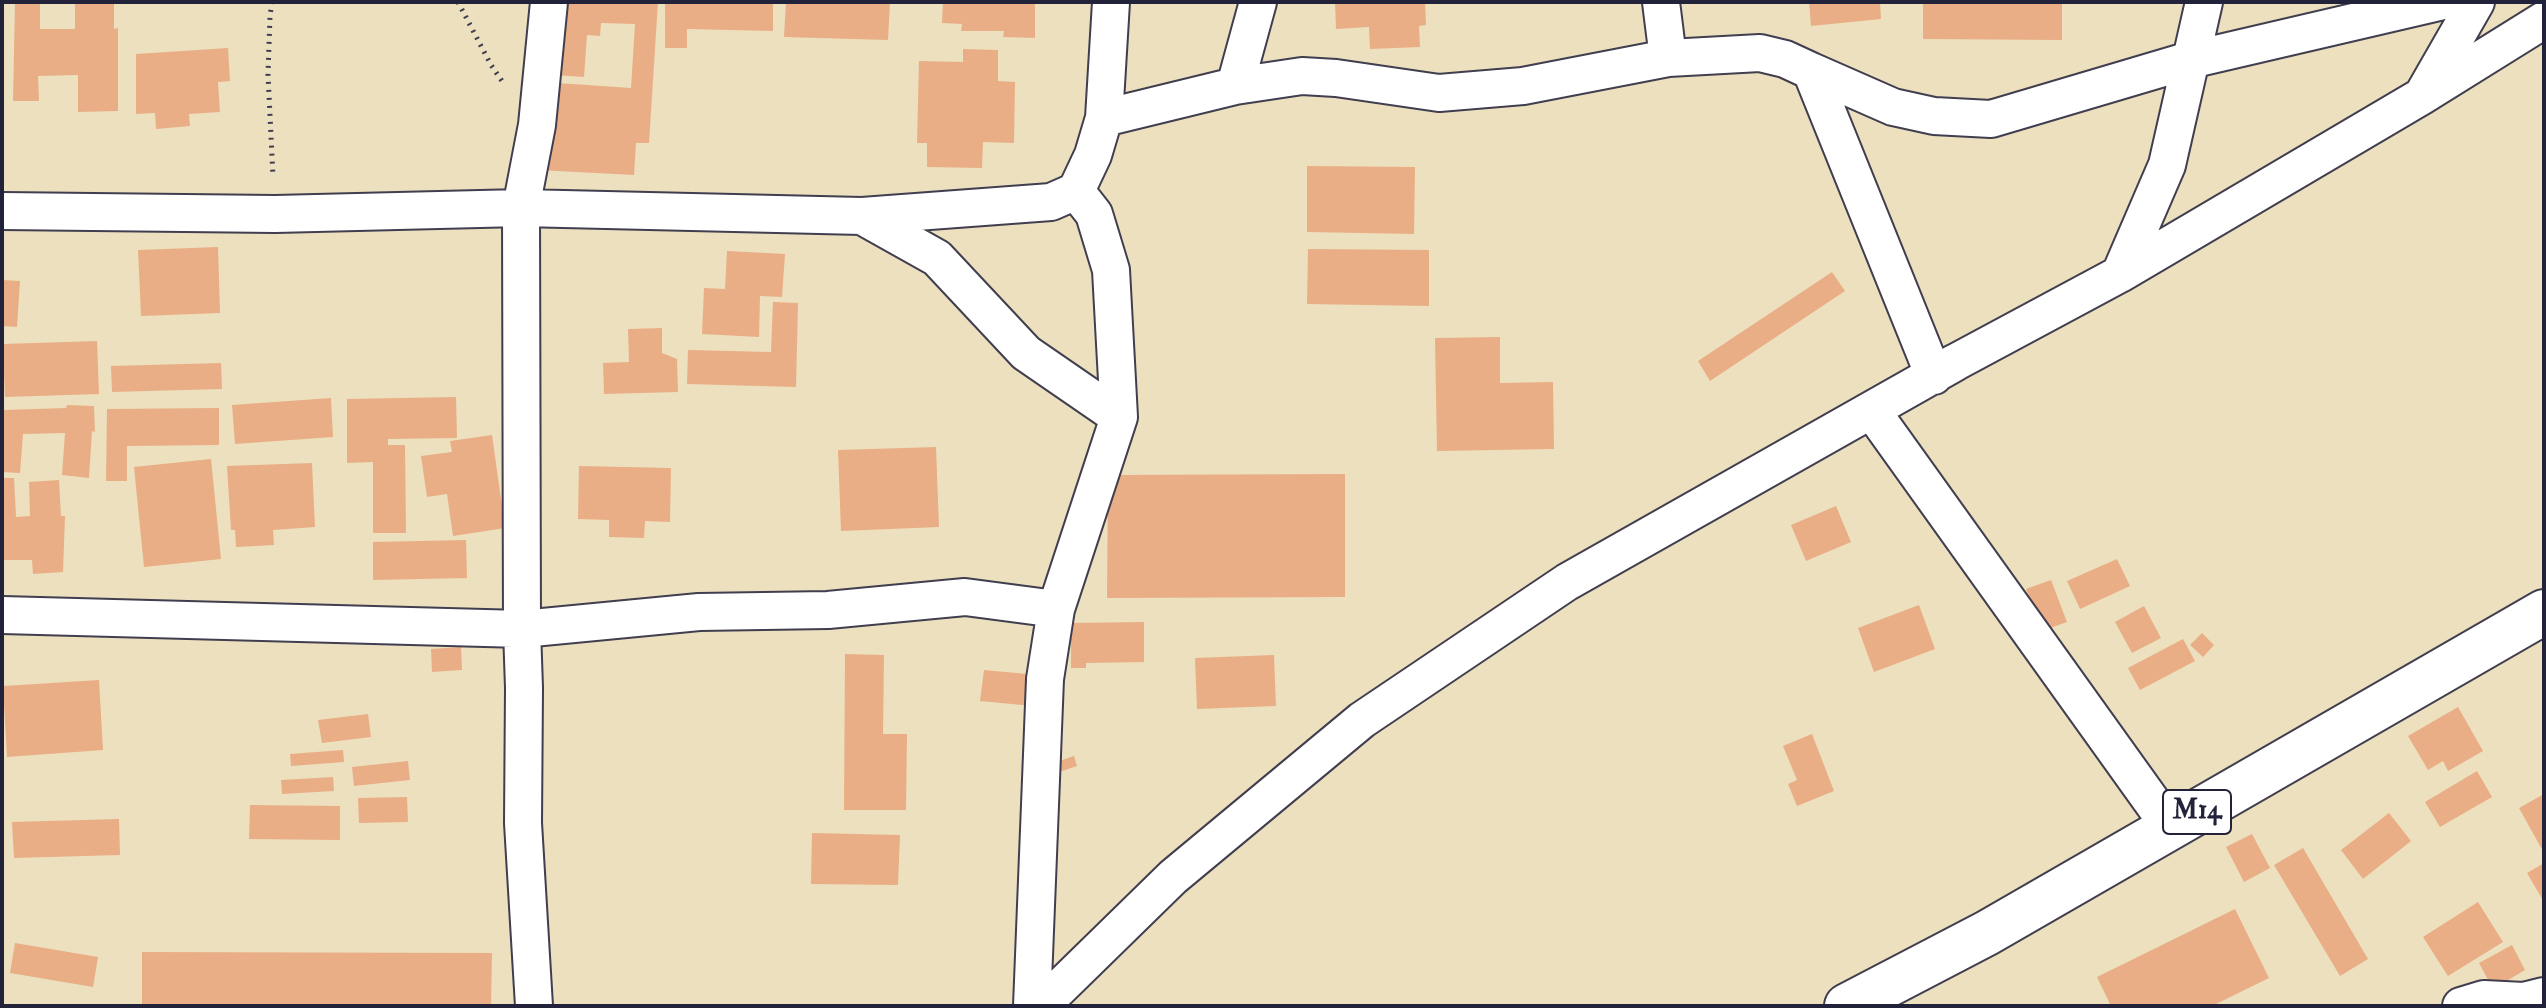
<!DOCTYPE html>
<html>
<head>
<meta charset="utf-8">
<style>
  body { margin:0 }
  #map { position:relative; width:2546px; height:1008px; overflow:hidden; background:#ece0bf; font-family:"IM FELL Double Pica",serif }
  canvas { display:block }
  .frame { position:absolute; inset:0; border:4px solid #22223b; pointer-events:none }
</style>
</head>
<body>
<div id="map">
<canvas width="2546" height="1008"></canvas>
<div class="frame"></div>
</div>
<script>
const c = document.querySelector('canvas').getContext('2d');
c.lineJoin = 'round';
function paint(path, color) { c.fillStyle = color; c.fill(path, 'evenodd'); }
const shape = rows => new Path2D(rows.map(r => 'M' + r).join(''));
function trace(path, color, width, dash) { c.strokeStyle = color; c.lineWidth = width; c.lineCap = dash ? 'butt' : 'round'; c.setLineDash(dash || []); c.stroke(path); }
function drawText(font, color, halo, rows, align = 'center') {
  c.font = font + ' "IM FELL Double Pica",serif'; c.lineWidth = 6; c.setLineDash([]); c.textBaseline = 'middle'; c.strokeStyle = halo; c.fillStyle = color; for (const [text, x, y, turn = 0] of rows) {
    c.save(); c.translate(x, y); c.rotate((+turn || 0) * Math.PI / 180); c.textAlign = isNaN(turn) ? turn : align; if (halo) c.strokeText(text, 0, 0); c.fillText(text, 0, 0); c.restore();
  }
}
const building = shape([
  [15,2,40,2,40,29,75,29,75,2,114,2,114,29,118,28,118,111,78,112,78,75,38,76,39,101,13,101],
  [542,2,658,2,649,143,636,143,634,175,538,170,542,82,631,88,635,24,601,23,600,36,587,35,584,77,538,74],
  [665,2,773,2,773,31,687,29,687,48,665,48],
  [786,2,890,2,888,40,784,37],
  [943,2,1035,2,1035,38,1003,37,1004,31,961,31,962,24,942,23],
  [1335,2,1425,2,1426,25,1419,26,1420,47,1370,49,1369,27,1336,29],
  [1809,2,1880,2,1881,19,1811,26],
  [1923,2,2062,2,2062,40,1923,39],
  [228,48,230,81,218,82,220,112,189,114,190,126,156,129,155,113,136,114,136,54],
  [963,49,998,50,998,81,1015,82,1014,143,983,142,982,168,927,167,927,143,917,143,919,61,963,62],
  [1307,166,1415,167,1414,234,1307,232],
  [218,247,220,313,141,316,138,250],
  [1308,249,1429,250,1429,306,1307,304],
  [727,251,785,254,782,297,760,296,759,337,702,334,704,288,725,289],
  [1832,272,1845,291,1710,381,1698,361],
  [2,280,20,281,17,327,2,326],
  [773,302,798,303,796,387,687,384,688,350,771,352],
  [662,328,662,353,677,359,678,392,604,394,603,363,629,362,628,329],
  [1500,337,1500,383,1553,382,1554,449,1437,451,1435,338],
  [97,341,99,394,5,397,3,344],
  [221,363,222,389,112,392,111,366],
  [456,397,457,438,388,439,388,445,405,445,406,533,373,533,373,462,347,463,347,399],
  [331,398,333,437,235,444,232,405],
  [67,405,94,406,95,432,92,431,89,478,62,475,65,433,23,434,20,473,2,472,3,410,66,408],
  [219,408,219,445,127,446,127,481,106,481,107,409],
  [492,435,505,528,453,536,447,494,427,497,421,456,452,452,450,441],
  [936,447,939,527,841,531,838,450],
  [211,459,221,559,144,567,134,467],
  [312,463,315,527,273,530,274,545,236,547,235,530,231,530,227,466],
  [579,466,671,468,670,522,645,521,644,538,609,537,609,520,578,519],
  [1345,474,1345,597,1107,598,1108,475],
  [2,478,14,478,16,517,30,516,29,482,59,480,61,516,65,516,63,572,33,574,32,560,2,560],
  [1836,506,1851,542,1806,561,1791,525],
  [466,540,467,578,373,580,373,542],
  [2117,559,2130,586,2080,609,2067,581],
  [2051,580,2067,622,2042,631,2026,589],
  [1919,605,1935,649,1874,672,1858,628],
  [2144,606,2161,638,2132,653,2115,622],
  [1144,622,1144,662,1086,663,1086,668,1071,668,1071,623],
  [2202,633,2214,645,2203,657,2190,645],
  [2183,639,2195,661,2140,690,2128,668],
  [461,647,462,670,432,672,431,649],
  [845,654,884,655,883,734,907,734,906,810,844,810],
  [1274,655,1276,706,1197,709,1195,658],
  [984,670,1037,675,1033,706,980,701],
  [99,680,103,750,7,757,3,686],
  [2458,707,2483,751,2448,771,2443,761,2428,770,2408,736],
  [368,714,371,737,322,743,318,720],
  [1812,734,1834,791,1797,806,1788,784,1797,780,1783,746],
  [343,750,344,762,291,766,290,754],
  [1074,756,1077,766,1053,774,1051,764],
  [408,761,410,780,354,786,352,767],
  [2477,771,2492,797,2440,827,2425,802],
  [333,777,334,791,282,794,281,780],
  [2544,794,2544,853,2519,808],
  [407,797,408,822,359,823,358,798],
  [250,805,340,806,340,840,249,839],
  [2389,813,2411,841,2363,879,2341,850],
  [119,819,120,855,14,858,12,822],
  [812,833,900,835,898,885,811,884],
  [2252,834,2270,868,2244,882,2226,847],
  [2303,848,2368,959,2340,976,2274,865],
  [2544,863,2544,902,2527,873],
  [2478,902,2503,942,2448,976,2423,937],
  [2235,909,2269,978,2212,1006,2111,1006,2097,977],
  [15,943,98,957,93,987,10,973],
  [2512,945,2525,970,2493,989,2479,963],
  [142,952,492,953,491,1006,142,1006]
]);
const path = shape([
  [272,2,270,16,268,74,273,177],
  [458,2,491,65,502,81]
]);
const minor = shape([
  [1661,2,1668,58],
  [1811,71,1893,107,1934,116,1991,119,2190,60,2439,2],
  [1235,86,1258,2],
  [2425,91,2476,2],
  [1104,118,1235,86,1302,76,1336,78,1439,93,1523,86,1668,58,1760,53,1785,59,1811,71,1934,376],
  [2,211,275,214,521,208,862,216,1051,202,1076,191,1093,155,1104,118,1111,2],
  [862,216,937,258,1026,353,1119,417],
  [2120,274,2167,165,2204,2],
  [1872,411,2170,827],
  [2,615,522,629,699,612,828,610,965,597,1056,609],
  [534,1006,523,823,524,688,522,629,521,208,537,125,549,2],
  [1032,1006,1045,679,1056,609,1119,417,1111,270,1094,214,1076,191],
  [1041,1006,1173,877,1362,720,1567,582,1956,362,2120,274,2422,96,2544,20],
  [2461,1006,2484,999,2524,1001,2544,996]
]);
const primary = shape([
  [1847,1006,1987,933,2544,612]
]);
const shields = [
  [2197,812,68]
];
const shieldNames = [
  ["M14",2197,812]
];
paint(building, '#e9ae85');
trace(minor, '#403e4f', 40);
trace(primary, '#403e4f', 48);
trace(path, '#403e4f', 5, [2, 6]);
trace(minor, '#fff', 36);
trace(primary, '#fff', 44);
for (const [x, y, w] of shields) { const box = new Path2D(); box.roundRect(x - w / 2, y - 22, w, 44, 6); c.fillStyle = '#fff'; c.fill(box); trace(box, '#22223b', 2); }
drawText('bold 26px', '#22223b', null, shieldNames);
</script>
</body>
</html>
